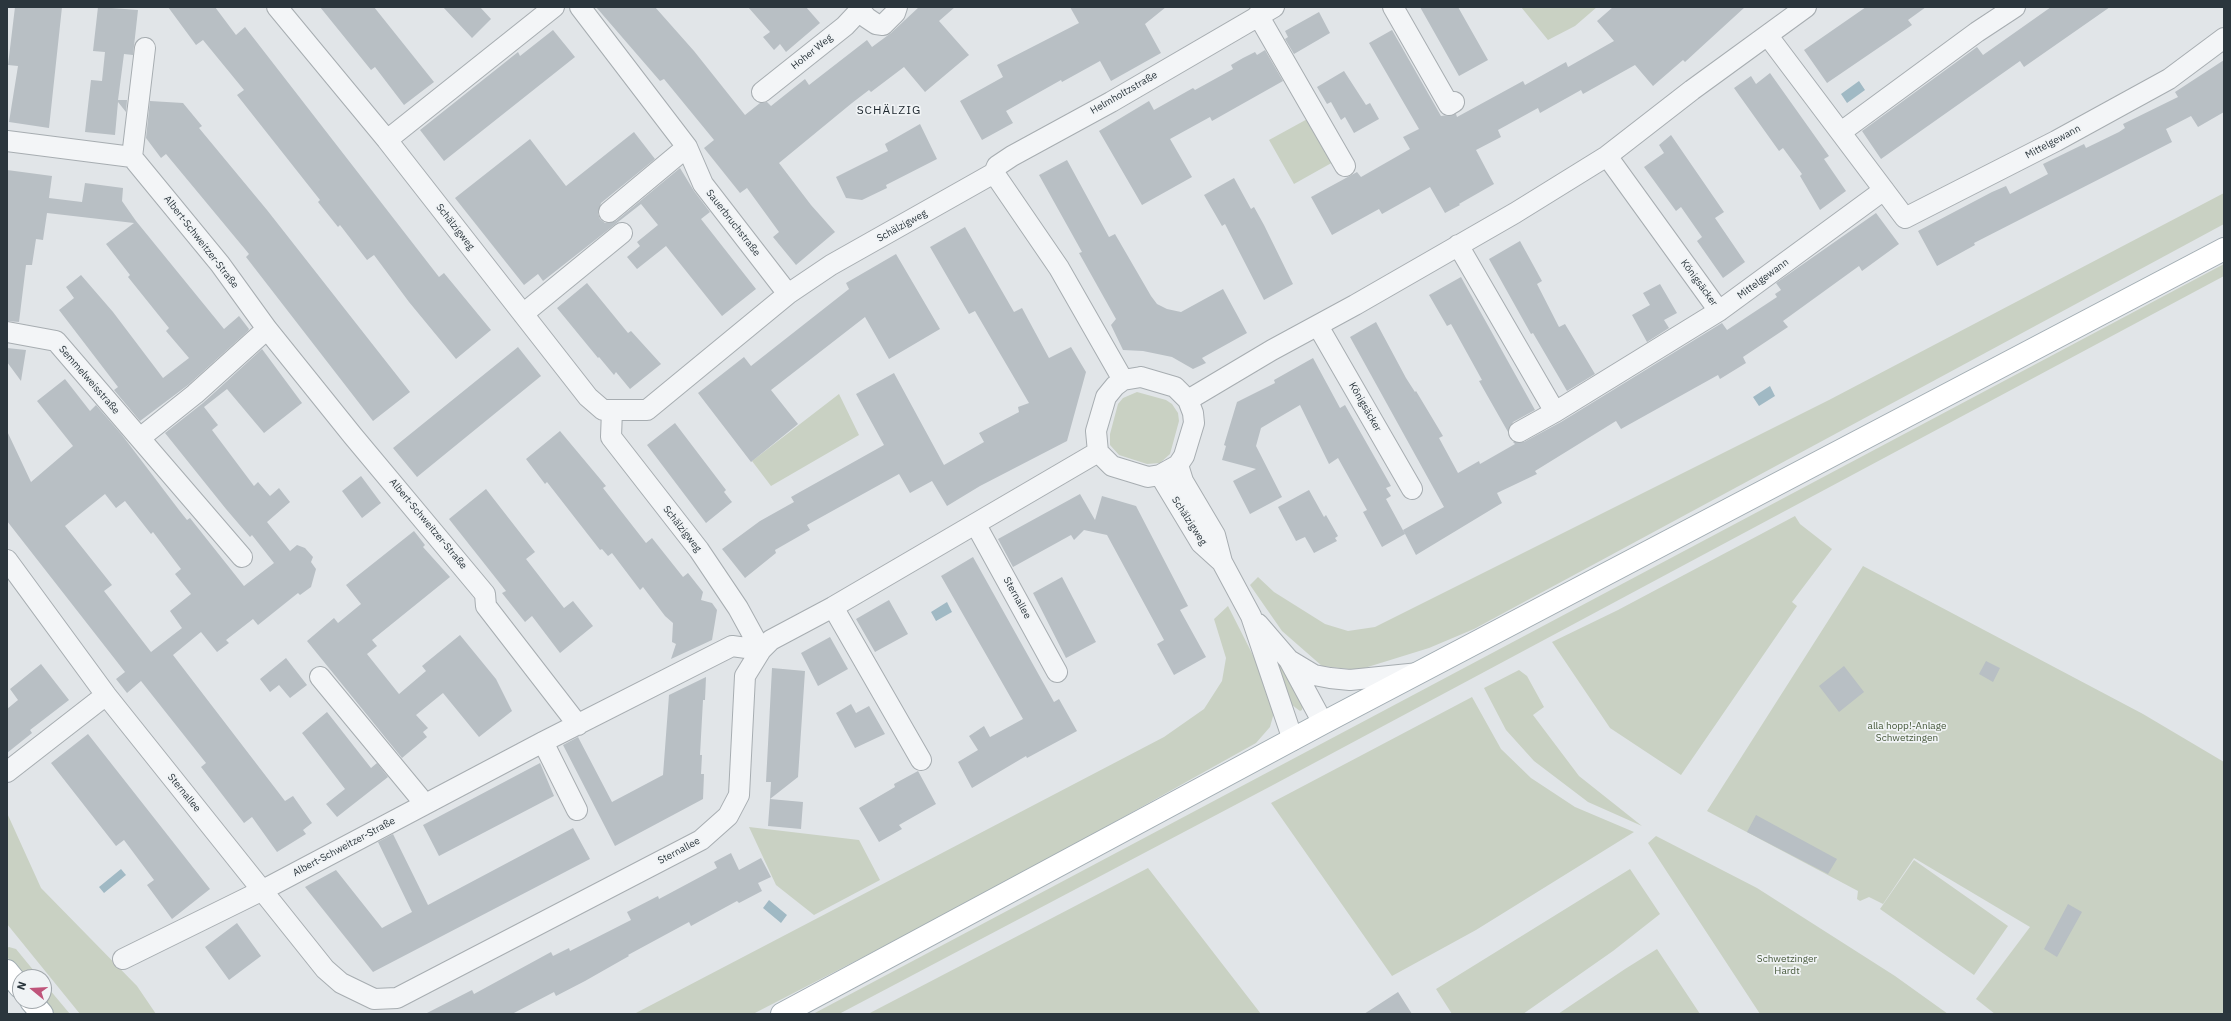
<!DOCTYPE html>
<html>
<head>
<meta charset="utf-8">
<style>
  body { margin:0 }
  #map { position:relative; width:2231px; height:1021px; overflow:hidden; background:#e1e5e8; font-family:"IBM Plex Sans",sans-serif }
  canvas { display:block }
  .frame { position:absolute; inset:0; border:8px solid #2b363d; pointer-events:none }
  .north { position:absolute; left:12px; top:969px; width:40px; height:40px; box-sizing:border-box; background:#f0f3f5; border:1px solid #a1a7ab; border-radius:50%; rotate:288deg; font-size:11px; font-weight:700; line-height:16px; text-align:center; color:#2b363d }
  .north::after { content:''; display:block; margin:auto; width:14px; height:18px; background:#bf547a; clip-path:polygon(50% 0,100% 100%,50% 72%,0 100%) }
</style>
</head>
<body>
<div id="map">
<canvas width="2231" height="1021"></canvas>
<div class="frame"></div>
<div class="north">N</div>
</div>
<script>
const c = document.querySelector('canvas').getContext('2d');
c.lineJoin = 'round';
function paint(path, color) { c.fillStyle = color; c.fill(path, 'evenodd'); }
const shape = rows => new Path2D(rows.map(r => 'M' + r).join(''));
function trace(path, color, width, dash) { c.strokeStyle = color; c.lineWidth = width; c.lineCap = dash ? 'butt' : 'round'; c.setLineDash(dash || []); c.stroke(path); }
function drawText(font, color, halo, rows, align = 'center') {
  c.font = font + ' "IBM Plex Sans",sans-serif'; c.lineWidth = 3.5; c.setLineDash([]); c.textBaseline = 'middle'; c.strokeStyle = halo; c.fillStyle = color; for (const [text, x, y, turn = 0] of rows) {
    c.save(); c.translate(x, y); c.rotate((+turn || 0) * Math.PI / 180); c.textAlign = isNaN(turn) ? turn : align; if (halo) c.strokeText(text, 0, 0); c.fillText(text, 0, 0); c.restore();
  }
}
const green = shape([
  [1521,7,1597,7,1575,26,1548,40],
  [1311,117,1335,161,1294,184,1269,140],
  [2224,193,2224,224,1474,629,1429,648,1358,670,1322,666,1282,631,1250,585,1258,577,1274,592,1325,624,1348,631,1375,627,1829,400],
  [2224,264,2224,276,1273,785,839,1014,813,1014],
  [1137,392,1166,400,1172,404,1178,413,1179,421,1170,454,1160,463,1147,464,1119,455,1110,445,1110,434,1118,404,1123,398],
  [839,394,859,435,771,486,752,461],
  [1795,516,1800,524,1832,549,1792,602,1797,606,1681,775,1610,728,1552,642,1618,610],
  [1863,566,2143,714,2224,762,2224,1014,1995,1014,1976,999,2030,927,1914,858,1883,904,1869,897,1860,901,1857,899,1858,891,1707,811],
  [1228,606,1264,677,1275,709,1270,727,1256,743,991,891,753,1014,634,1014,1164,737,1204,709,1222,681,1226,658,1214,619],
  [1273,656,1276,656,1303,705,1302,710,1300,711,1292,705,1288,697],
  [1519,670,1527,676,1544,707,1533,715,1579,776,1642,826,1588,802,1534,761,1506,730,1484,688],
  [1472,697,1501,749,1531,778,1575,807,1634,832,1476,930,1392,976,1271,803],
  [7,813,41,888,137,986,156,1014,80,1014,7,924],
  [749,827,859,840,880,880,814,915,776,885],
  [1656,836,1757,888,1895,976,1948,1014,1760,1014,1648,843],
  [1914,860,2008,926,1974,975,1880,909],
  [1148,868,1261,1014,868,1014],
  [1630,869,1660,914,1613,951,1523,1014,1452,1014,1436,989],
  [9,947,16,949,39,977,24,977,7,957,7,948],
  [1657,949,1700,1014,1558,1014,1625,969],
  [44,983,70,1014,54,1014,43,1001]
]);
const water = shape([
  [1859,81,1865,90,1847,103,1841,94],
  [1770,386,1775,396,1759,406,1753,397],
  [947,602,952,612,936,621,931,612],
  [121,869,126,875,104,893,99,887],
  [769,900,787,915,781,923,763,908]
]);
const building = shape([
  [15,7,62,7,49,128,9,122,18,66,8,65],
  [98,7,138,10,133,55,124,54,118,100,127,100,126,112,118,102,115,135,85,132,91,80,102,81,105,52,93,51],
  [168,7,215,7,236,35,245,27,439,277,444,273,491,330,456,359,409,302,374,255,367,260,340,225,338,227,318,202,320,200,237,95,244,90,203,40,196,45],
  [320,7,374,7,434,82,404,105,375,67,371,70],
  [443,7,480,7,491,19,472,38],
  [596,7,655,7,694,51,745,115,760,103,767,102,771,106,805,79,809,85,867,40,872,47,891,33,919,7,955,7,939,21,969,55,925,92,904,67,871,92,869,90,852,103,779,163,811,205,835,232,796,265,773,237,779,232,747,188,740,193,704,148,714,140,664,79,660,81],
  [748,7,806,7,820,23,786,52,780,44,774,50,763,37,770,32],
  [1070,7,1166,7,1145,24,1161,53,1111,81,1100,61,1062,82,1061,80,1006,111,1013,123,982,140,960,101,1003,77,997,65,1079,23],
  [1420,7,1458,7,1488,60,1459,76],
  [1613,7,1745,7,1698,50,1685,62,1683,60,1653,86,1635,65,1583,94,1581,90,1540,113,1538,108,1498,130,1501,137,1476,150,1494,184,1459,204,1460,205,1445,213,1430,187,1382,214,1379,209,1332,235,1311,197,1357,172,1361,177,1410,149,1403,137,1419,129,1369,43,1392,30,1441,116,1456,114,1457,117,1523,81,1525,85,1566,62,1568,67,1614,41,1597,21],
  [1866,7,1926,7,1908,20,1912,25,1827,83,1804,50],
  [2051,7,2110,7,2024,67,2020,61,1881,159,1862,131,1977,47,1983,55],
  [1319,12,1330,33,1294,54,1285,39,1288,37,1285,31],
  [553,30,575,57,444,161,420,130,518,52,520,56],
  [1265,50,1283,81,1212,121,1210,117,1170,139,1192,177,1142,205,1099,131,1149,101,1154,110,1193,88,1195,90,1233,69,1231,65,1243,58,1255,52,1257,55],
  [2224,60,2224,112,2198,127,2191,116,2166,129,2172,142,1974,243,1975,245,1937,266,1918,231,1992,192,2006,186,2010,194,2048,174,2043,164,2084,144,2086,148,2119,132,2125,128,2123,124,2178,97,2175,92],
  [1344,71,1366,105,1370,103,1379,119,1354,133,1345,117,1341,120,1331,102,1327,104,1317,87],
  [1770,73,1829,156,1824,159,1846,191,1820,210,1800,176,1802,174,1783,148,1779,151,1734,88,1751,76,1756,84],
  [150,101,183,103,202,126,199,128,267,210,410,392,373,421,246,257,249,254,166,154,161,158,146,138],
  [920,124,937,159,886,185,887,188,862,200,846,198,836,177,888,151,885,144],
  [634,132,655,159,601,203,598,214,600,219,605,223,616,221,680,168,694,191,710,212,701,219,756,289,722,316,666,246,637,269,627,257,640,246,637,242,658,225,641,204,543,281,538,274,524,285,455,198,530,139,566,186],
  [1671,135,1724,212,1715,218,1745,262,1723,278,1697,241,1702,237,1681,207,1676,211,1644,167,1664,153,1659,145],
  [1067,160,1109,237,1115,234,1151,296,1157,304,1167,309,1181,312,1223,289,1247,333,1202,358,1206,363,1193,369,1172,357,1143,351,1123,350,1111,325,1116,319,1079,253,1082,252,1039,175],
  [7,170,52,176,49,198,82,202,85,183,123,188,122,201,136,221,224,329,239,316,249,329,248,331,188,385,140,421,114,390,118,387,59,310,74,298,66,287,81,275,113,312,163,378,189,358,166,331,169,328,128,277,130,275,106,244,134,223,47,213,43,240,36,239,32,265,26,265,19,322,7,321],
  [1234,178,1251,209,1254,207,1264,225,1293,284,1264,300,1225,224,1222,226,1204,195],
  [1876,213,1899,244,1862,271,1859,266,1783,321,1788,327,1743,357,1746,363,1720,379,1718,375,1621,429,1616,421,1535,471,1537,474,1497,493,1502,503,1416,555,1403,530,1444,507,1350,337,1376,322,1406,378,1415,392,1416,391,1443,436,1439,438,1458,473,1479,461,1480,464,1515,444,1513,442,1524,442,1561,422,1722,323,1727,330,1777,297,1775,294,1781,290,1776,283],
  [965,227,1014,312,1022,308,1049,358,1071,347,1086,372,1067,441,980,486,947,506,932,481,910,493,899,474,807,525,810,530,775,550,776,553,745,578,722,549,760,521,794,502,791,497,884,445,856,394,894,373,944,465,984,442,979,433,1019,412,1018,407,1029,403,975,311,969,314,930,247],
  [1520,241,1542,281,1537,284,1559,327,1565,324,1595,374,1567,391,1533,333,1531,334,1489,259],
  [896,254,940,329,889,359,865,317,771,390,798,424,751,462,698,393,744,357,751,366,849,289,846,283],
  [1461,277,1535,410,1513,422,1508,432,1479,381,1482,380,1451,324,1447,326,1429,295],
  [587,283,628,333,631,331,661,364,630,389,616,372,614,375,599,357,598,358,557,308],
  [1660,284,1677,313,1664,320,1669,328,1647,342,1632,315,1650,305,1643,293],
  [518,347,541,376,417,477,393,448],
  [7,348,26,350,21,381,7,362],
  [262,349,302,403,264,433,227,389,204,407,218,425,212,430,254,486,258,482,270,496,279,488,290,502,267,522,290,551,297,545,305,548,313,557,311,562,316,569,311,587,300,595,298,593,258,625,253,619,226,640,229,643,217,652,201,632,173,655,285,801,293,796,312,823,303,830,306,834,277,852,252,817,244,823,201,767,206,763,141,681,127,693,116,679,125,672,7,521,7,431,31,482,73,446,37,401,65,379,90,411,96,405,122,435,179,510,187,520,190,518,244,586,274,563,252,535,250,537,226,509,165,433,203,403],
  [105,494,116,508,125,501,151,534,153,532,181,569,175,574,191,594,170,611,182,628,151,652,104,591,112,585,65,526],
  [1313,358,1340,408,1345,405,1391,486,1386,488,1391,496,1386,499,1405,534,1382,547,1363,512,1367,510,1338,458,1329,464,1300,405,1261,428,1256,446,1282,497,1250,514,1233,481,1256,469,1222,460,1226,446,1224,445,1237,402,1275,383,1274,380],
  [675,423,726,490,724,492,732,502,706,523,647,445],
  [560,431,606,486,603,488,646,543,652,538,683,577,688,573,703,592,701,600,712,603,717,610,712,640,671,659,676,644,672,642,673,623,665,616,643,587,640,590,612,553,608,556,602,549,600,550,547,482,545,484,526,459],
  [361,476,381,503,362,518,342,491],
  [486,489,535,552,526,559,564,608,573,601,593,626,560,653,532,616,525,622,502,593,506,591,449,519],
  [1309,490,1324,517,1326,515,1338,536,1335,538,1337,541,1314,553,1305,537,1296,541,1278,507],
  [1080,494,1095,520,1102,496,1136,506,1188,606,1180,610,1206,657,1174,675,1157,644,1164,640,1107,535,1084,530,1074,540,1071,535,1013,567,998,539],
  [414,531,425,545,423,547,450,577,372,640,377,646,367,654,399,694,426,671,422,666,460,635,496,679,512,711,479,737,443,693,416,715,428,728,423,732,427,737,402,758,307,641,334,618,338,623,361,604,346,585],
  [973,557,1054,702,1059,699,1077,731,1027,758,1026,756,972,788,958,762,978,750,969,736,984,726,990,737,1023,719,941,576],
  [1062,577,1096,642,1066,658,1033,593],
  [889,600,908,634,875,652,856,619],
  [830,637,848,669,818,686,801,653],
  [286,658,307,685,290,698,279,685,270,692,260,679],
  [1986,661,2000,668,1993,682,1979,674],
  [41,664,69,700,30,730,32,733,7,753,7,709,18,700,10,689],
  [1844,666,1864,692,1839,712,1819,686],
  [772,668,805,671,798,777,770,799,771,782,766,782],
  [706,677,705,700,703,700,700,755,702,755,701,774,704,774,703,799,615,846,563,745,578,737,612,802,663,775,669,695],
  [851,704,856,713,869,706,885,734,855,748,836,713],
  [327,712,371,768,377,763,388,777,337,817,326,804,345,789,302,733],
  [88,734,210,889,172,919,147,885,154,880,124,840,116,846,51,763],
  [540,763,554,796,439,856,423,825],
  [918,771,936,804,899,825,902,829,879,842,859,808,895,787,894,784],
  [770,799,803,802,801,829,768,826],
  [1756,815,1837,859,1828,874,1747,832],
  [573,828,590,859,373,972,305,887,336,870,382,928,412,912,378,842,393,834,428,905],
  [731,853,739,870,761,858,771,877,758,883,762,891,739,903,737,901,691,926,689,922,628,955,629,956,585,981,556,996,554,992,512,1014,425,1014,472,990,474,994,551,952,553,956,569,948,570,951,631,920,627,912,658,896,659,899,717,868,714,862],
  [2068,904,2082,912,2057,957,2044,949],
  [237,923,261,956,229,980,205,947],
  [1398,992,1412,1014,1364,1014]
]);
const minor = shape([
  [277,7,387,140,588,397,603,410,647,410,788,294,831,265,994,173],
  [580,7,687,147,703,184,788,294],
  [1393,7,1449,105,1454,102],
  [860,10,867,18,876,24,883,25,895,13,897,7],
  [1258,15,1345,166],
  [1768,36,1905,218,2056,141,2169,79,2224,38],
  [762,92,845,26,860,10,860,7],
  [1841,132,1977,32,2015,7],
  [387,140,554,7],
  [7,141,132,157,220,264,267,329,353,436,485,594,486,606,578,725],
  [1607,156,1719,311],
  [132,157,145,48],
  [994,173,997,166,1012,156,1111,102,1274,7],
  [994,173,1059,268,1123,380],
  [609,212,687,147],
  [1458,245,1555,412,1719,311,1884,190],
  [523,314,622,233],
  [1318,326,1412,489],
  [7,332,56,341,242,557],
  [1141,377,1175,387,1188,400,1193,413,1194,423,1184,456,1178,465,1160,475,1148,477,1112,466,1098,452,1096,431,1106,397,1115,386,1123,380,1141,377],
  [1188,400,1272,350,1355,305,1515,213,1607,156,1692,90,1806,7],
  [612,410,611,437,699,550,738,608,761,650],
  [1519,432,1555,412],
  [140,438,195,394,267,329],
  [1178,465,1183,481,1215,535,1222,562,1251,616,1293,740],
  [1160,475,1201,543,1222,562],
  [976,525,1057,672],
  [7,560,106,695,325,969,341,983,374,999,397,998,701,840,728,816,739,795,745,676,761,650,771,640,833,607,1098,452],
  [833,607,921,760],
  [1258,624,1289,660,1323,723],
  [1289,660,1314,675,1330,678,1350,680,1419,673],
  [320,677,425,804],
  [543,742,577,810],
  [7,772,106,695],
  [123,959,263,890,543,742,732,646,761,650]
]);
const major = shape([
  [7,971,20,987],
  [31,1001,42,1014],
  [782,1014,1323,723,2224,249]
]);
const streetNames = [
  ["Hoher Weg",812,52,-39],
  ["Helmholtzstraße",1124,93,-30],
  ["Mittelgewann",2053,142,-28],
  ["Sauerbruchstraße",733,223,52],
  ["Schälzigweg",902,226,-29],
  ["Schälzigweg",455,227,52],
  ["Albert-Schweitzer-Straße",201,242,52],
  ["Mittelgewann",1763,279,-36],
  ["Königsäcker",1699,283,54],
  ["Semmelweisstraße",89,380,49],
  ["Königsäcker",1365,407,60],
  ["Schälzigweg",1189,521,57],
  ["Albert-Schweitzer-Straße",428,524,50],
  ["Schälzigweg",682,529,52],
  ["Sternallee",1017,598,61],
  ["Sternallee",184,793,51],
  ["Albert-Schweitzer-Straße",344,847,-28],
  ["Sternallee",679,851,-28]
];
const parkNames = [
  ["alla hopp!-Anlage",1907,726],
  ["Schwetzingen",1907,738],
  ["Schwetzinger",1787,959],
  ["Hardt",1787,971]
];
const quarterNames = [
  ["SCHÄLZIG",889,111]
];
paint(green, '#c9d1c3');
paint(water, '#a0b9c4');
paint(building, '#b8bfc4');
trace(minor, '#a7adb1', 22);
trace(major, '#a1acb2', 24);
trace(minor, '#f3f5f7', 20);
trace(major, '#fff', 22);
drawText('10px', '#2b363d', '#f0f3f5', streetNames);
drawText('10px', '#46583a', '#f0f3f5', parkNames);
c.letterSpacing = '1px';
drawText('12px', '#1d272e', '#f0f3f5', quarterNames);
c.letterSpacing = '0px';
</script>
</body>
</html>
